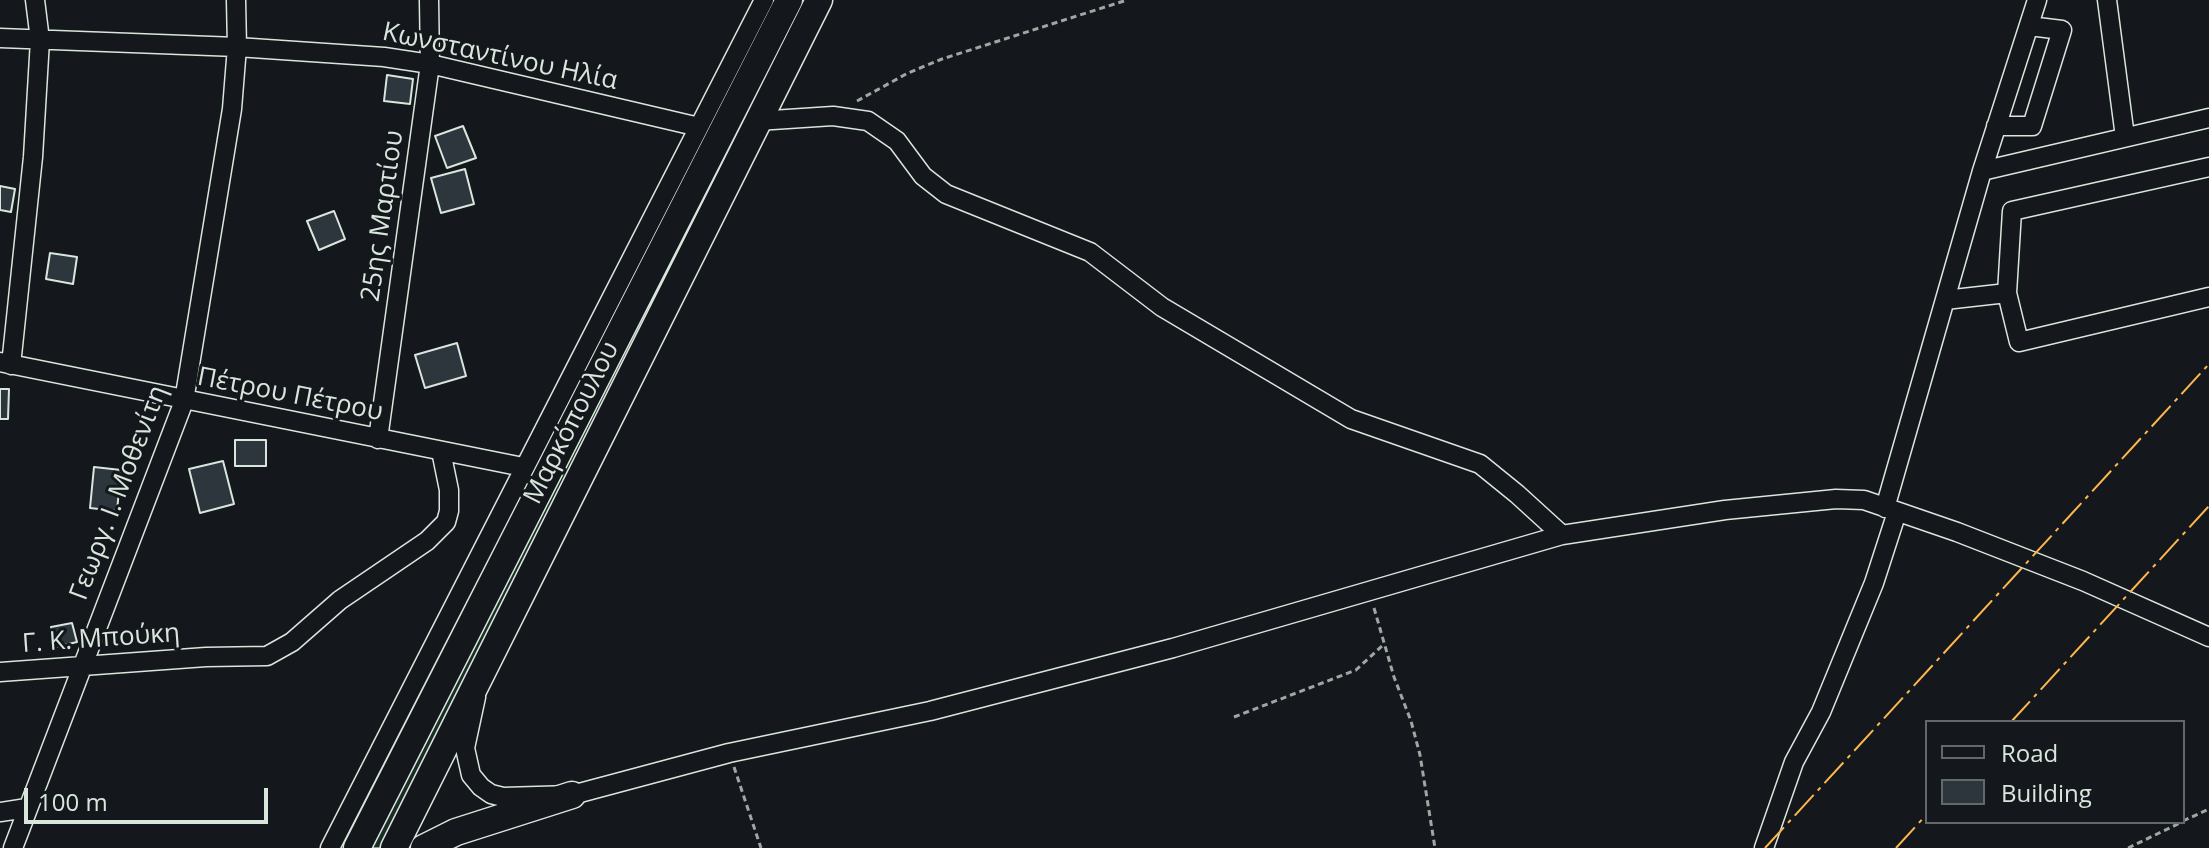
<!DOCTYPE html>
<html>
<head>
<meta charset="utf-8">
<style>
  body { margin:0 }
  #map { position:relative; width:2209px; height:848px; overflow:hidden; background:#14181c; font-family:"Open Sans",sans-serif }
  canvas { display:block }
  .legend { position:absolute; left:1925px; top:720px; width:260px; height:104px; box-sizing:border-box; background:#14181c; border:2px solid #626a69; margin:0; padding:10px 14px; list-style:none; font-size:24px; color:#d8e6dc }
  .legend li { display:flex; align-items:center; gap:16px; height:40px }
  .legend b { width:40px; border:2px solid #626a69 }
  .scale { position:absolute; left:24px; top:788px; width:244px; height:36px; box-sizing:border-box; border:4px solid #d8e6dc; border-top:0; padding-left:10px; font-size:24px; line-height:28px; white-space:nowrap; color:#d8e6dc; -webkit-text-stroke:6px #14181c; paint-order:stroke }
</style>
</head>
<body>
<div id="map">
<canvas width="2209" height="848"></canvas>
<ul class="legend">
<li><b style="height:10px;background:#14181c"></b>Road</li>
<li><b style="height:22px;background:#2c363c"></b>Building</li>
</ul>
<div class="scale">100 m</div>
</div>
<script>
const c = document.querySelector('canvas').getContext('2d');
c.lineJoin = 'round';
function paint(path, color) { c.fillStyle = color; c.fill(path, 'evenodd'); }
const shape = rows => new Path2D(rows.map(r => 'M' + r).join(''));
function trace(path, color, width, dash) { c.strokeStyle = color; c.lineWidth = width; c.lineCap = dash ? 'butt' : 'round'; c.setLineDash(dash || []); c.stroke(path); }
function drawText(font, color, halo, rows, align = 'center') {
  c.font = font + ' "Open Sans",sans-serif'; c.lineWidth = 6; c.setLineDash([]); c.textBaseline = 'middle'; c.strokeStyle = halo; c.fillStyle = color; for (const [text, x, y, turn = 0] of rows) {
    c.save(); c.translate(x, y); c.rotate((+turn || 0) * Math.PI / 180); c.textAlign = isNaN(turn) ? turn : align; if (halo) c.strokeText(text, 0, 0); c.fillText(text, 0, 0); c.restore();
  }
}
const green = shape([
  [803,0,809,0,380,848,371,848,803,0]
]);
const building = shape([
  [387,75,413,79,410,104,384,101,387,75],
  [463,126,476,158,447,168,435,136,463,126],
  [465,169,474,204,441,213,431,178,465,169],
  [0,186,15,189,11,212,0,210,0,186],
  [334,211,345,239,319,250,307,221,334,211],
  [50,253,77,257,73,284,46,279,50,253],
  [457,343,466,376,425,388,415,355,457,343],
  [0,389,9,389,8,419,0,419,0,389],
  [235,440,266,440,266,466,235,466,235,440],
  [223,461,234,504,200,513,189,469,223,461],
  [94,467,121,470,117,511,90,508,94,467],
  [72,623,77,642,56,647,51,627,72,623]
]);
const path = shape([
  [857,101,908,73,942,59,1127,0],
  [1374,608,1394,677,1411,721,1420,755,1435,848],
  [1234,717,1356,670,1383,645],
  [734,767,761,848],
  [2183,821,2209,809],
  [2128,848,2182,822]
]);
const minor = shape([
  [2107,0,2125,137],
  [0,38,237,47,384,57,430,64,699,127],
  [757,121,833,116,868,121,897,141,923,176,946,194,1090,252,1162,307,1351,419,1480,464,1517,494,1562,535],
  [1996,126,2032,126,2062,30,2029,26],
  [2209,167,2012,211,2007,293,2019,342,2209,297],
  [1982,171,2209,118],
  [1945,300,2007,293],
  [0,362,523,467],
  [11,365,33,157,40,40,35,0],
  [378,439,430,64,429,0],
  [1885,508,1982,171,2037,0],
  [0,672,206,657,267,656,292,642,340,600,427,541,446,522,449,511,449,490,441,451],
  [476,697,465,748,471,775,481,787,491,794,503,797,572,795,729,753,930,711,1173,648,1562,535,1725,510,1836,499,1864,500,1957,532,2083,581,2209,637],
  [0,812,27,808],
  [13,848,184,401,232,109,237,47,236,0],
  [330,848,764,0],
  [1764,848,1794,762,1821,712,1874,583,1897,512]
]);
const highway = shape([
  [357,848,789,0],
  [394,848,819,0],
  [424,848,456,832,572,795]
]);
const power = shape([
  [2011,722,2209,506],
  [1765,848,2209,364],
  [1896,848,1927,814]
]);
const streetNames = [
  ["Κωνσταντίνου Ηλία",500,57,12],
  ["25ης Μαρτίου",383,216,-82],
  ["Πέτρου Πέτρου",290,395,11],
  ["Μαρκόπουλου",572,423,-63],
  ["Γεωργ. Ι. Μοθενίτη",119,493,-69],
  ["Γ. Κ. Μπούκη",101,639,-4]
];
paint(green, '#1a2d24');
trace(green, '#939e99', 2);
paint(building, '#2c363c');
trace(building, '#d8e6dc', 2);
trace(minor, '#d8e6dc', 21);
trace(highway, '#d8e6dc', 29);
trace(path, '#9da8a2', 3, [6, 4]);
trace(minor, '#14181c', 18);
trace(highway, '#14181c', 26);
trace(power, '#ffb74d', 2, [28, 6, 4, 6]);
drawText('26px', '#d8e6dc', '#14181c', streetNames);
</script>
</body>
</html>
